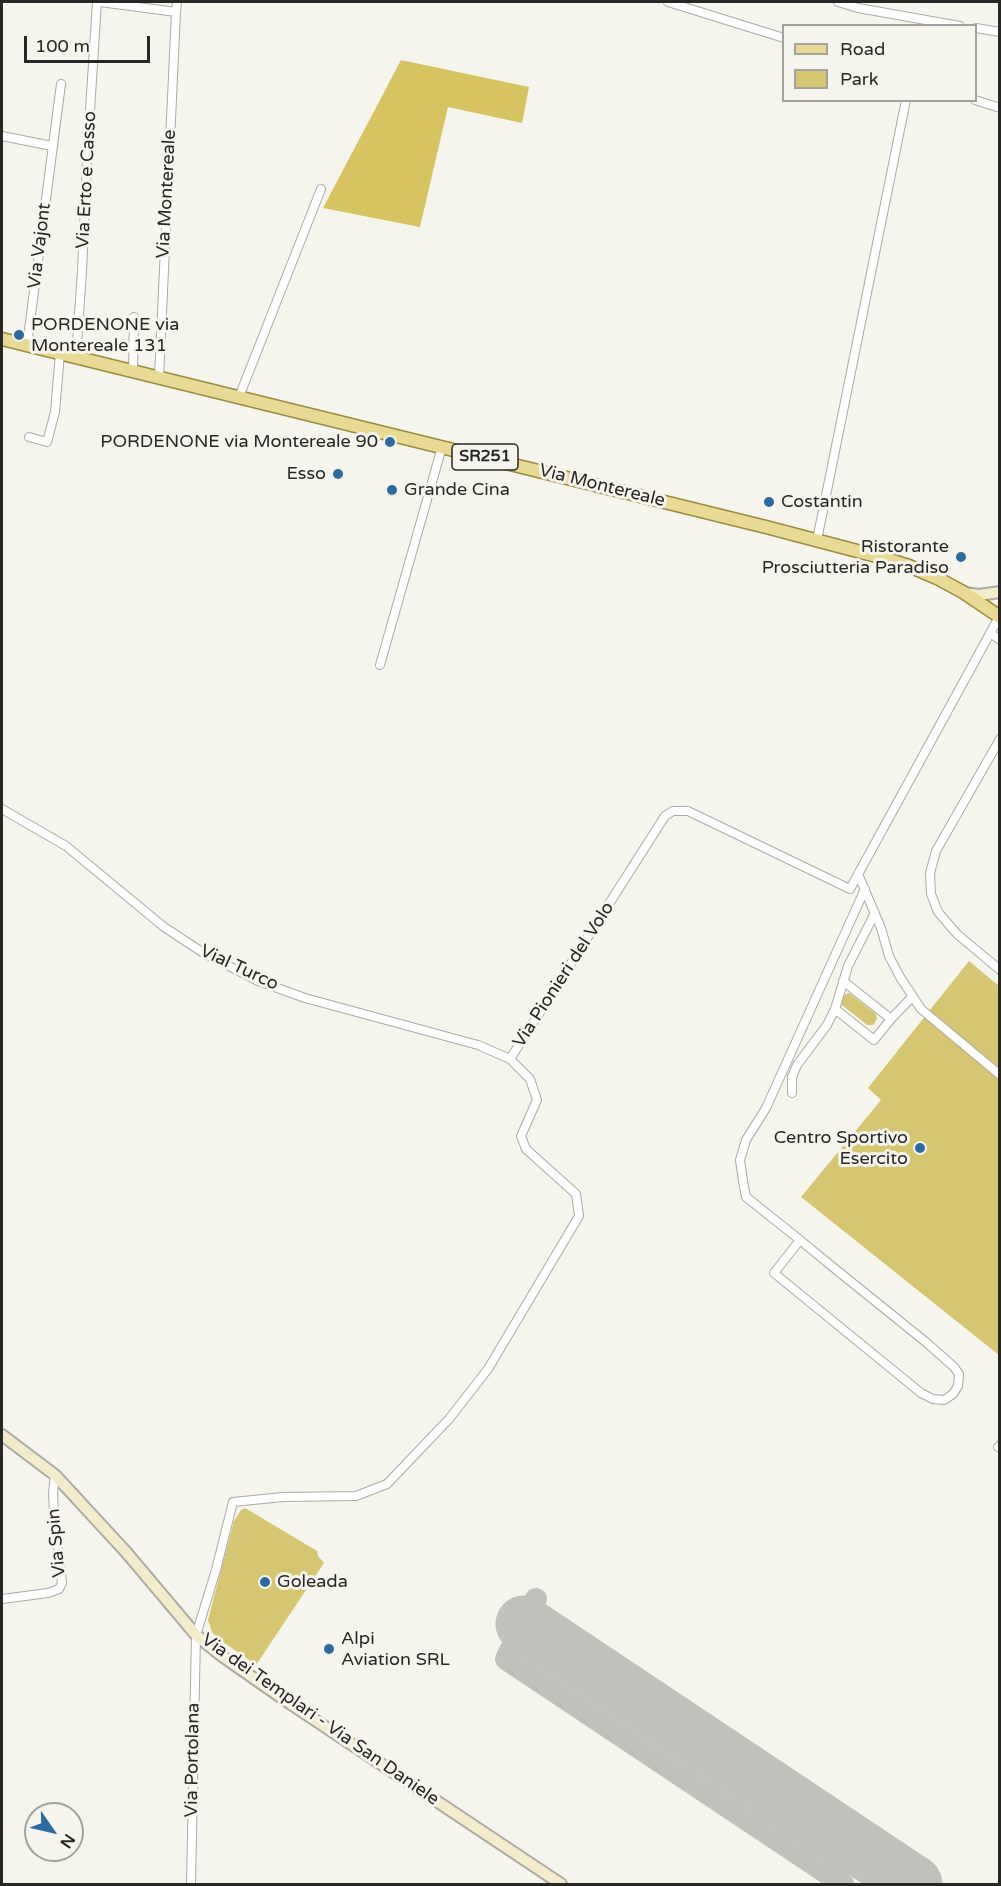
<!DOCTYPE html>
<html>
<head>
<meta charset="utf-8">
<style>
  body { margin:0 }
  #map { position:relative; width:1001px; height:1886px; overflow:hidden; background:#f5f4ed; font-family:"Varela Round",sans-serif }
  canvas { display:block }
  .frame { position:absolute; inset:0; border:3px solid #282725; pointer-events:none }
  .legend { position:absolute; left:782px; top:24px; width:195px; height:78px; box-sizing:border-box; background:#f5f4ed; border:2px solid #a3a29d; margin:0; padding:8px 10px; list-style:none; font-size:18px; color:#282725 }
  .legend li { display:flex; align-items:center; gap:12px; height:30px }
  .legend b { width:30px; border:2px solid #a3a29d }
  .north { position:absolute; left:24px; top:1802px; width:60px; height:60px; box-sizing:border-box; background:#f5f4ed; border:2px solid #a3a29d; border-radius:50%; rotate:124deg; font-size:16px; font-weight:700; line-height:24px; text-align:center; color:#282725 }
  .north::after { content:''; display:block; margin:auto; width:21px; height:27px; background:#2c6ba2; clip-path:polygon(50% 0,100% 100%,50% 72%,0 100%) }
  .scale { position:absolute; left:24px; top:36px; width:126px; height:27px; box-sizing:border-box; border:3px solid #282725; border-top:0; padding-left:8px; font-size:18px; line-height:21px; white-space:nowrap; color:#282725; -webkit-text-stroke:4px #f5f4ed; paint-order:stroke }
</style>
</head>
<body>
<div id="map">
<canvas width="1001" height="1886"></canvas>
<div class="frame"></div>
<ul class="legend">
<li><b style="height:8px;background:#e8da94"></b>Road</li>
<li><b style="height:16px;background:#d6c571"></b>Park</li>
</ul>
<div class="north">N</div>
<div class="scale">100 m</div>
</div>
<script>
const c = document.querySelector('canvas').getContext('2d');
c.lineJoin = 'round';
function paint(path, color) { c.fillStyle = color; c.fill(path, 'evenodd'); }
const shape = rows => new Path2D(rows.map(r => 'M' + r).join(''));
function trace(path, color, width, dash) { c.strokeStyle = color; c.lineWidth = width; c.lineCap = dash ? 'butt' : 'round'; c.setLineDash(dash || []); c.stroke(path); }
function drawText(font, color, halo, rows, align = 'center') {
  c.font = font + ' "Varela Round",sans-serif'; c.lineWidth = 6; c.setLineDash([]); c.textBaseline = 'middle'; c.strokeStyle = halo; c.fillStyle = color; for (const [text, x, y, turn = 0] of rows) {
    c.save(); c.translate(x, y); c.rotate((+turn || 0) * Math.PI / 180); c.textAlign = isNaN(turn) ? turn : align; if (halo) c.strokeText(text, 0, 0); c.fillText(text, 0, 0); c.restore();
  }
}
const green = shape([
  [969,961,999,986,999,1355,801,1197,881,1100,868,1088],
  [849,993,876,1014,877,1019,873,1025,867,1025,842,1005,841,1002,842,996],
  [245,1508,317,1551,318,1556,324,1563,256,1665,216,1637,212,1632,208,1620,234,1521,241,1510]
]);
const forest = shape([
  [401,60,529,87,522,123,448,107,420,227,323,208]
]);
const taxiway = shape([
  [536,1599,506,1659,843,1884]
]);
const runway = shape([
  [524,1624,914,1884]
]);
const street = shape([
  [100,2,176,12,177,2],
  [668,2,784,38],
  [838,2,858,8,960,26],
  [976,28,1000,32],
  [975,100,1000,108],
  [2,136,52,146],
  [27,345,61,84],
  [76,358,82,271,88,141,97,2],
  [133,371,134,317],
  [159,377,176,12],
  [239,397,321,189],
  [29,437,47,442,55,412,60,353],
  [817,540,906,100],
  [990,633,1000,640],
  [380,665,442,447],
  [1000,739,936,851,930,873,931,894,938,912,957,934,1000,970],
  [2,809,66,846,164,927,202,952,258,981,305,998,478,1045,510,1059],
  [858,874,881,928,889,956,900,977,921,1009,1000,1075],
  [835,1009,874,1040,891,1019,843,981],
  [891,1019,912,997],
  [792,1093,792,1077,797,1065,827,1025,835,1009,848,966,875,913],
  [800,1240,774,1273,921,1393,933,1399,944,1400,953,1394,958,1386,959,1374,954,1367,927,1343,834,1268,800,1240,746,1197,743,1181,740,1160,746,1140,766,1108,865,889],
  [998,1447,1000,1445],
  [2,1599,48,1593,59,1589,62,1583,54,1513,53,1493,55,1475],
  [191,1884,196,1635,216,1570,233,1502,283,1497,356,1496,387,1484,449,1419,488,1369,579,1216,576,1194,526,1149,521,1136,537,1100,530,1079,510,1059,665,816,673,811,688,811,850,889,999,617]
]);
const secondary = shape([
  [964,593,979,595,1000,592],
  [2,1435,55,1475,126,1552,196,1635,222,1656,282,1698,561,1884]
]);
const primary = shape([
  [2,339,766,527,880,557,909,566,937,578,963,592,1000,617]
]);
const markers = [
  [19,335,6,"#2c6ba2"],
  [390,442,6,"#2c6ba2"],
  [338,474,6,"#2c6ba2"],
  [392,490,6,"#2c6ba2"],
  [769,502,6,"#2c6ba2"],
  [961,557,6,"#2c6ba2"],
  [920,1148,6,"#2c6ba2"],
  [265,1582,6,"#2c6ba2"],
  [329,1649,6,"#2c6ba2"]
];
const shields = [
  [485,457,66]
];
const shieldNames = [
  ["SR251",485,457]
];
const streetNames = [
  ["Via Erto e Casso",87,180,-87],
  ["Via Montereale",167,194,-87],
  ["Via Vajont",40,246,-83],
  ["Via Montereale",602,486,14],
  ["Vial Turco",239,968,25],
  ["Via Pionieri del Volo",564,975,-57],
  ["Via Spin",57,1543,-95],
  ["Via dei Templari - Via San Daniele",320,1720,35],
  ["Via Portolana",193,1760,-89]
];
const poiNames = [
  ["PORDENONE via",31,325],
  ["Montereale 131",31,346],
  ["PORDENONE via Montereale 90",378,442,"right"],
  ["Esso",326,474,"right"],
  ["Grande Cina",404,490],
  ["Costantin",781,502],
  ["Ristorante",949,547,"right"],
  ["Prosciutteria Paradiso",949,568,"right"],
  ["Centro Sportivo",908,1138,"right"],
  ["Esercito",908,1159,"right"],
  ["Goleada",277,1582],
  ["Alpi",341,1639],
  ["Aviation SRL",341,1660]
];
paint(green, '#d6c571');
paint(forest, '#d7c35f');
trace(taxiway, '#c2c0bb', 22);
trace(runway, '#c2c0bb', 57);
trace(street, '#acaaa4', 10);
trace(secondary, '#acaaa4', 14);
trace(primary, '#9a8b3f', 15);
trace(street, '#fff', 8);
trace(secondary, '#f3ecca', 10);
trace(primary, '#e8da94', 12);
for (const [x, y, r, color] of markers) { const dot = new Path2D(); dot.arc(x, y, r, 0, 2 * Math.PI); c.fillStyle = color; c.fill(dot); trace(dot, '#f5f4ed', 2); }
for (const [x, y, w] of shields) { const box = new Path2D(); box.roundRect(x - w / 2, y - 13, w, 26, 4.5); c.fillStyle = '#f5f4ed'; c.fill(box); trace(box, '#282725', 1.5); }
drawText('bold 16px', '#282725', null, shieldNames);
drawText('18px', '#282725', '#f5f4ed', streetNames);
drawText('18px', '#282725', '#f5f4ed', poiNames, 'left');
</script>
</body>
</html>
